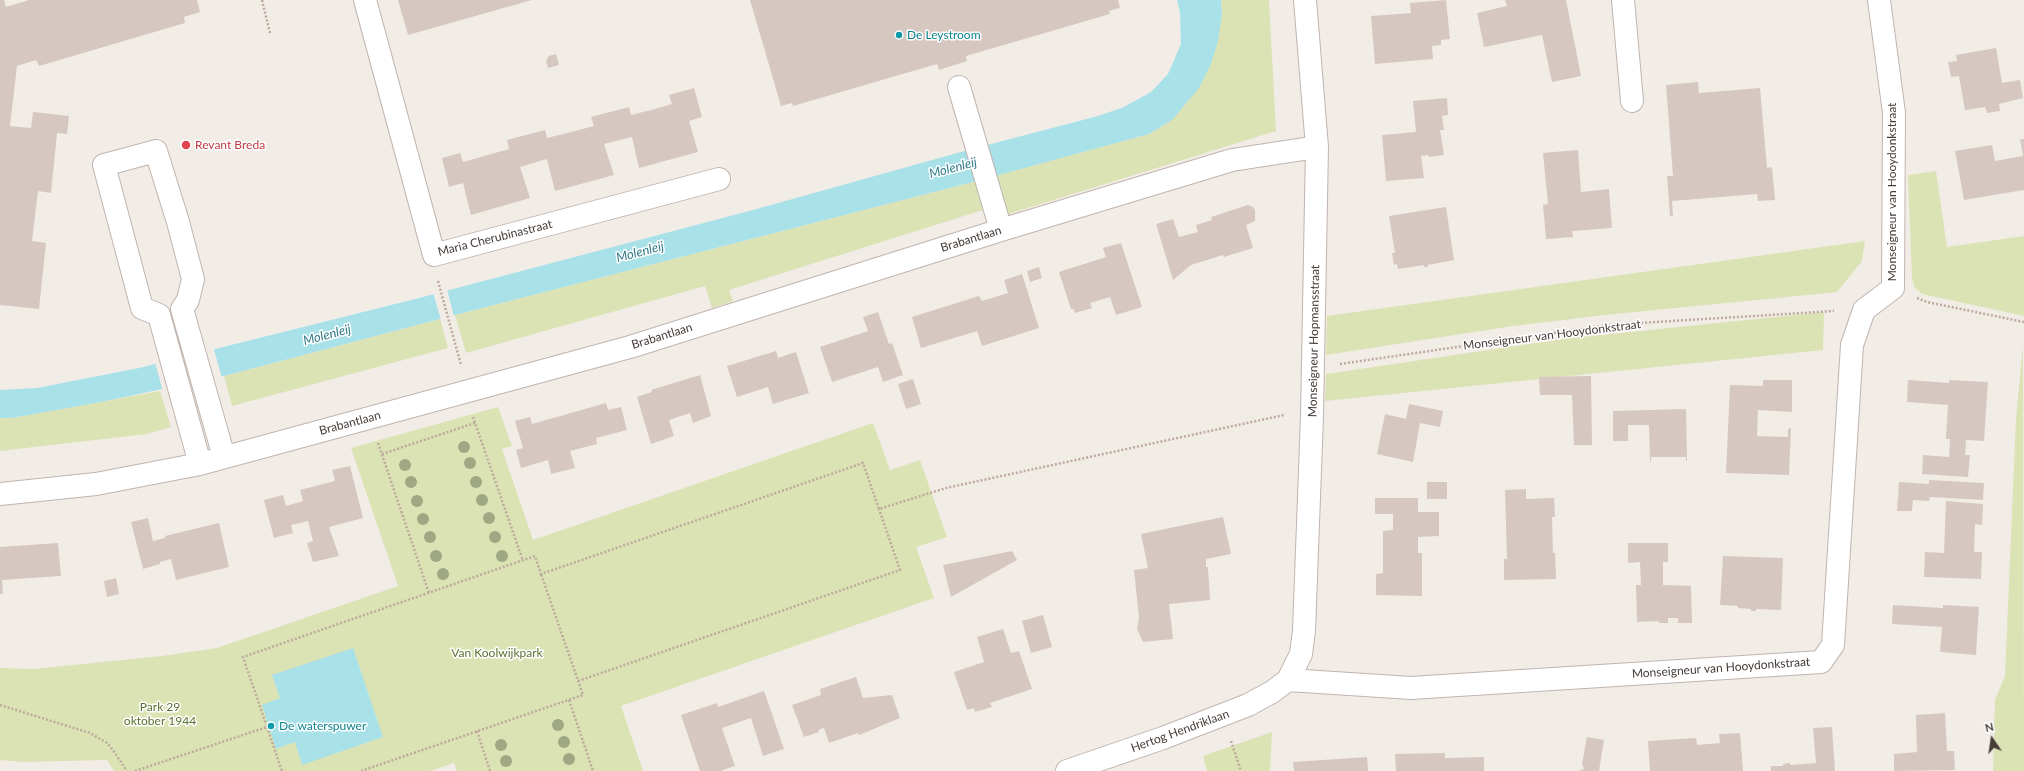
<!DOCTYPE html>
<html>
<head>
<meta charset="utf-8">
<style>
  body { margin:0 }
  #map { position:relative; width:2024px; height:771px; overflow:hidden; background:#f2ece7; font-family:Lato,sans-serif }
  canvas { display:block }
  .north { position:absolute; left:1972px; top:719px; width:40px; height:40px; -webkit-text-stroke:3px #fff; paint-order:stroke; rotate:347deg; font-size:11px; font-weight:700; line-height:16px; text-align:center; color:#453b37 }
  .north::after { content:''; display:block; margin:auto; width:14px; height:18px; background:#453b37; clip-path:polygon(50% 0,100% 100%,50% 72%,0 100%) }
</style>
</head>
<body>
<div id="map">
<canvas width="2024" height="771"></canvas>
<div class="north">N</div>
</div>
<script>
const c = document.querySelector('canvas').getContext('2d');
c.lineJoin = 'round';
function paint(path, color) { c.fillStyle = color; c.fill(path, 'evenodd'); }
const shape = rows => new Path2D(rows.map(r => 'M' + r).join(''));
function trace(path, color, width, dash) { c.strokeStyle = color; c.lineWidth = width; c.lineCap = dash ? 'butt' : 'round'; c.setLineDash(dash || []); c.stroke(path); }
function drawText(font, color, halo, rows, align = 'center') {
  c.font = font + ' Lato,sans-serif'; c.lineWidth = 3; c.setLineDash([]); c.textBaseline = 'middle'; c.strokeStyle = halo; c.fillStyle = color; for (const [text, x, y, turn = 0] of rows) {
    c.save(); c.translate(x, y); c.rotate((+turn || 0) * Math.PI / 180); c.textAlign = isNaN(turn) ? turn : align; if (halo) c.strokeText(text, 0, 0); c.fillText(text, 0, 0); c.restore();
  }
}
const green = shape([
  [1221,0,1269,0,1276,131,1005,215,994,176,1149,134,1172,120,1222,13],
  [1936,171,1947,247,2024,236,2024,316,1922,294,1915,288,1912,279,1908,175],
  [977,181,986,209,729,290,733,301,712,308,705,286,466,353,455,315],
  [1865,241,1862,261,1837,292,1605,315,1513,326,1326,355,1327,316],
  [1824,312,1823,350,1325,401,1326,374,1563,339],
  [440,319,448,348,232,406,224,376],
  [2023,345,2024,771,1993,771,1995,700,2005,676,2016,418],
  [160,391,171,427,147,434,0,451,0,418,12,418],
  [498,407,512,446,502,449,533,540,873,423,890,470,920,460,947,537,916,547,934,598,621,706,643,771,457,771,454,763,430,771,114,771,107,760,24,762,0,760,0,668,34,669,162,656,217,648,398,586,351,448],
  [1272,732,1270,771,1207,771,1203,756]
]);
const water = shape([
  [1177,0,1221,0,1222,13,1218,41,1211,64,1199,88,1172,120,1149,134,977,181,455,315,224,376,101,402,12,418,0,418,0,390,37,388,139,368,419,298,753,210,968,150,1098,116,1124,107,1151,92,1168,74,1181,44,1180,13],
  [353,648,383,737,302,765,295,742,276,749,262,705,280,698,272,675]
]);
const pier = shape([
  [447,289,454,317,441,320,433,292],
  [213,346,222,378,163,392,155,362]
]);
const building = shape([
  [0,0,4,0,6,7,29,0,197,0,200,12,184,17,185,23,39,66,36,60,17,66,10,126,31,128,33,112,69,116,67,134,57,133,51,193,38,191,32,241,46,243,39,309,0,305],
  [398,0,532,0,408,35],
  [750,0,1118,0,1120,8,1109,11,1110,14,966,56,967,61,939,70,937,64,793,106,792,103,781,106],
  [1446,0,1450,39,1441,40,1441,45,1432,46,1433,59,1375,64,1371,16,1411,13,1410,3],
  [1505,0,1566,0,1581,76,1552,82,1542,35,1484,47,1477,13,1507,6],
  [1996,48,2002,83,2020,80,2023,98,1999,104,2000,111,1987,113,1985,107,1965,110,1959,76,1951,77,1948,62,1957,61,1956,55],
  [556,54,559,65,548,68,546,61,549,56],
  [1698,82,1699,93,1760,88,1767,168,1772,167,1775,200,1758,201,1757,194,1672,201,1673,216,1670,216,1667,176,1673,176,1666,85],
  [694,88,702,117,689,121,698,152,639,168,632,137,604,144,614,175,555,191,547,159,520,167,530,198,471,215,463,183,449,187,442,158,460,153,463,162,509,149,507,140,545,130,547,138,571,132,594,126,591,117,629,107,631,115,655,109,672,104,669,95],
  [1447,98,1448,115,1442,116,1444,130,1440,130,1444,155,1429,157,1428,155,1421,156,1424,178,1386,181,1382,135,1416,132,1413,101],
  [2020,139,2024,139,2024,190,1964,200,1955,151,1992,145,1995,161,2023,156],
  [1578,150,1581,192,1609,189,1612,228,1572,231,1573,237,1546,239,1543,205,1548,204,1543,153],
  [1248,205,1253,207,1255,210,1255,221,1246,225,1253,248,1224,257,1223,255,1191,265,1173,280,1156,224,1173,219,1179,237,1198,232,1196,225,1212,220,1211,217],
  [1446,207,1454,260,1428,265,1428,267,1424,267,1424,265,1398,269,1397,264,1394,265,1392,253,1395,253,1389,216],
  [1121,243,1142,307,1116,315,1110,297,1090,303,1092,308,1075,313,1074,309,1071,309,1059,272,1106,257,1103,248],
  [1039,267,1042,278,1030,282,1027,271],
  [1022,274,1039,328,982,346,977,331,921,348,912,317,979,296,982,301,1008,293,1004,280],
  [878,312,889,344,892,343,903,375,883,382,878,367,832,382,820,347,868,331,863,317],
  [776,351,778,358,796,352,809,393,773,404,768,387,737,397,727,366],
  [700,375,711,416,693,423,690,413,669,420,674,436,651,444,637,397,652,392,651,390],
  [1591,376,1592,445,1574,445,1572,395,1540,395,1539,377],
  [913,379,921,404,906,409,898,384],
  [1763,380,1792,380,1792,412,1758,410,1757,436,1788,437,1788,429,1791,428,1789,475,1726,473,1730,385,1763,386],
  [1908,380,1949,383,1949,380,1988,382,1984,441,1966,440,1965,455,1970,455,1968,477,1922,474,1923,455,1949,457,1950,439,1946,439,1948,405,1907,402],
  [606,403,608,410,621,407,627,430,596,438,597,444,570,451,575,468,551,474,548,460,521,468,516,450,523,448,515,421,530,417,532,424],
  [1409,404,1443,411,1440,427,1420,423,1413,462,1377,454,1385,414,1406,419],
  [1686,409,1687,461,1686,461,1686,457,1651,457,1651,462,1650,462,1649,425,1628,425,1628,441,1613,441,1613,411],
  [350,466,363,518,329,527,339,556,313,562,307,543,313,541,308,521,291,525,293,533,274,538,264,500,283,495,286,506,303,501,300,490,335,481,332,470],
  [1929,480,1984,483,1983,500,1930,497,1929,501,1913,500,1912,511,1897,511,1899,482,1929,484],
  [1427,482,1447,482,1447,499,1427,499],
  [1526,489,1526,499,1554,498,1555,517,1552,517,1553,553,1555,553,1556,579,1504,580,1504,559,1507,559,1505,490],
  [1375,498,1418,498,1418,512,1439,512,1439,536,1418,537,1418,553,1422,553,1422,596,1376,595,1376,574,1383,573,1383,531,1393,530,1393,514,1375,514],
  [1946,501,1983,504,1982,525,1975,524,1974,552,1982,552,1981,579,1924,577,1925,552,1944,553],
  [1223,517,1231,554,1206,559,1206,567,1208,567,1210,600,1169,604,1173,639,1143,642,1137,629,1139,618,1134,570,1148,568,1141,534],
  [148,518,153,541,165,538,165,536,219,523,229,567,176,580,171,559,160,562,160,564,143,569,131,522],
  [58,543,61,576,2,580,3,594,0,594,0,547],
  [1628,543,1668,543,1668,562,1663,562,1663,585,1691,586,1692,623,1678,623,1678,618,1668,618,1668,623,1659,623,1659,621,1637,622,1636,585,1641,585,1640,562,1628,563],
  [1012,551,1017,560,951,597,943,565],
  [1723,556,1783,558,1781,610,1756,609,1756,611,1751,611,1751,609,1738,608,1738,606,1720,605],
  [116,578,119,594,107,597,104,581],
  [1893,605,1943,608,1943,605,1979,607,1976,655,1940,652,1942,627,1892,624],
  [1043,615,1052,647,1031,653,1022,621],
  [1003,629,1011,653,1019,651,1032,689,990,703,992,707,975,712,974,708,967,710,954,672,984,662,977,637],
  [856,677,863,698,892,695,900,718,859,735,858,733,829,743,824,728,818,730,819,732,804,737,792,705,821,695,820,689],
  [764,691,784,749,763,756,751,718,722,728,735,766,720,771,700,771,681,715,717,703,718,707],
  [1945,713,1947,751,1954,751,1955,770,1894,771,1894,754,1917,752,1916,715],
  [1832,727,1835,771,1771,771,1771,766,1783,766,1783,764,1790,763,1790,765,1816,763,1813,728],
  [1740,733,1743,771,1650,771,1648,741,1696,738,1697,745,1720,743,1719,734],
  [1587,737,1604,740,1599,771,1578,771,1584,769,1582,764],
  [1445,753,1445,758,1484,757,1484,771,1396,771,1395,754],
  [1367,757,1368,771,1294,771,1293,762]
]);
const path = shape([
  [262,0,270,33],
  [438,281,461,365],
  [1917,298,1927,302,2024,322],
  [1340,364,1608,325,1834,311],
  [473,417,523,561],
  [378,443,429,593],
  [382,454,475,423],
  [578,681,900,570,879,509],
  [569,700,593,771],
  [0,705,90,733,107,743,113,750,127,771],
  [267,727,282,771],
  [477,731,490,771],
  [1231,741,1241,771],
  [135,771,267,727,243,657,535,556,541,574,863,463,879,509,946,488,1284,415],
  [361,771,583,695,541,574]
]);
const minor = shape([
  [365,0,434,255,719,179],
  [1623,0,1632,101],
  [959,87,1001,230],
  [200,464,159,315,142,308,104,165,156,151,178,222,193,279,188,300,182,309,224,457],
  [0,494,96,484,200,464,630,347,1001,230,1232,160,1317,147],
  [1288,680,1411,688,1821,662,1833,645,1852,345,1864,310,1893,288,1894,113,1879,0],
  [1067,771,1163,738,1248,705,1272,692,1288,680,1301,654,1304,631,1312,416,1317,147,1305,0]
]);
const trees = [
  [464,447],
  [470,463],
  [405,465],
  [411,482],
  [476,482],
  [482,500],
  [417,501],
  [489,518],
  [423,519],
  [430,537],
  [495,537],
  [436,556],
  [502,556],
  [443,574],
  [558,725],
  [564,742],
  [501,745],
  [569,759],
  [506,761]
];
const markers = [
  [899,35,4,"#0f9aa8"],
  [186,145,5,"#e0444e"],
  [271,726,4,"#0f9aa8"]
];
const cultureNames = [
  ["De Leystroom",907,35],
  ["De waterspuwer",279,726]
];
const healthNames = [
  ["Revant Breda",195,145]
];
const streetNames = [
  ["Monseigneur van Hooydonkstraat",1892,192,-90],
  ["Maria Cherubinastraat",495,238,-14],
  ["Brabantlaan",971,239,-17],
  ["Monseigneur van Hooydonkstraat",1552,335,-7],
  ["Brabantlaan",662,336,-17],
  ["Monseigneur Hopmansstraat",1314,341,-89],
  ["Brabantlaan",350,423,-15],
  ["Monseigneur van Hooydonkstraat",1721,668,-4],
  ["Hertog Hendriklaan",1180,731,-20]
];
const parkNames = [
  ["Van Koolwijkpark",497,653],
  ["Park 29",160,707],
  ["oktober 1944",160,721]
];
const waterNames = [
  ["Molenleij",953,168,-15],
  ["Molenleij",640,252,-15],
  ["Molenleij",327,335,-15]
];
paint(green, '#dbe3b4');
paint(water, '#a9e1e9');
paint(pier, '#f2ece7');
paint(building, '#d6c8c1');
trace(minor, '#c0b4ae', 24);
trace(path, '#bda99d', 2.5, [2, 2]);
trace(minor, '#fff', 22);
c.fillStyle = '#9fa882';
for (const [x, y] of trees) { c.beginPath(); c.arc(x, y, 6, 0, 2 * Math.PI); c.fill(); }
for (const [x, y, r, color] of markers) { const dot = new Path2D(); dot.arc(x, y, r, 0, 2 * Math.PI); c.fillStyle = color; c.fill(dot); trace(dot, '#fff', 1.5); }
drawText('12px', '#0d838f', '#fff', cultureNames, 'left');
drawText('12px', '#be3a42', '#fff', healthNames, 'left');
drawText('12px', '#453b37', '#fff', streetNames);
drawText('12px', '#5b7130', '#fff', parkNames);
drawText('italic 13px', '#327c88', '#fff', waterNames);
</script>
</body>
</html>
